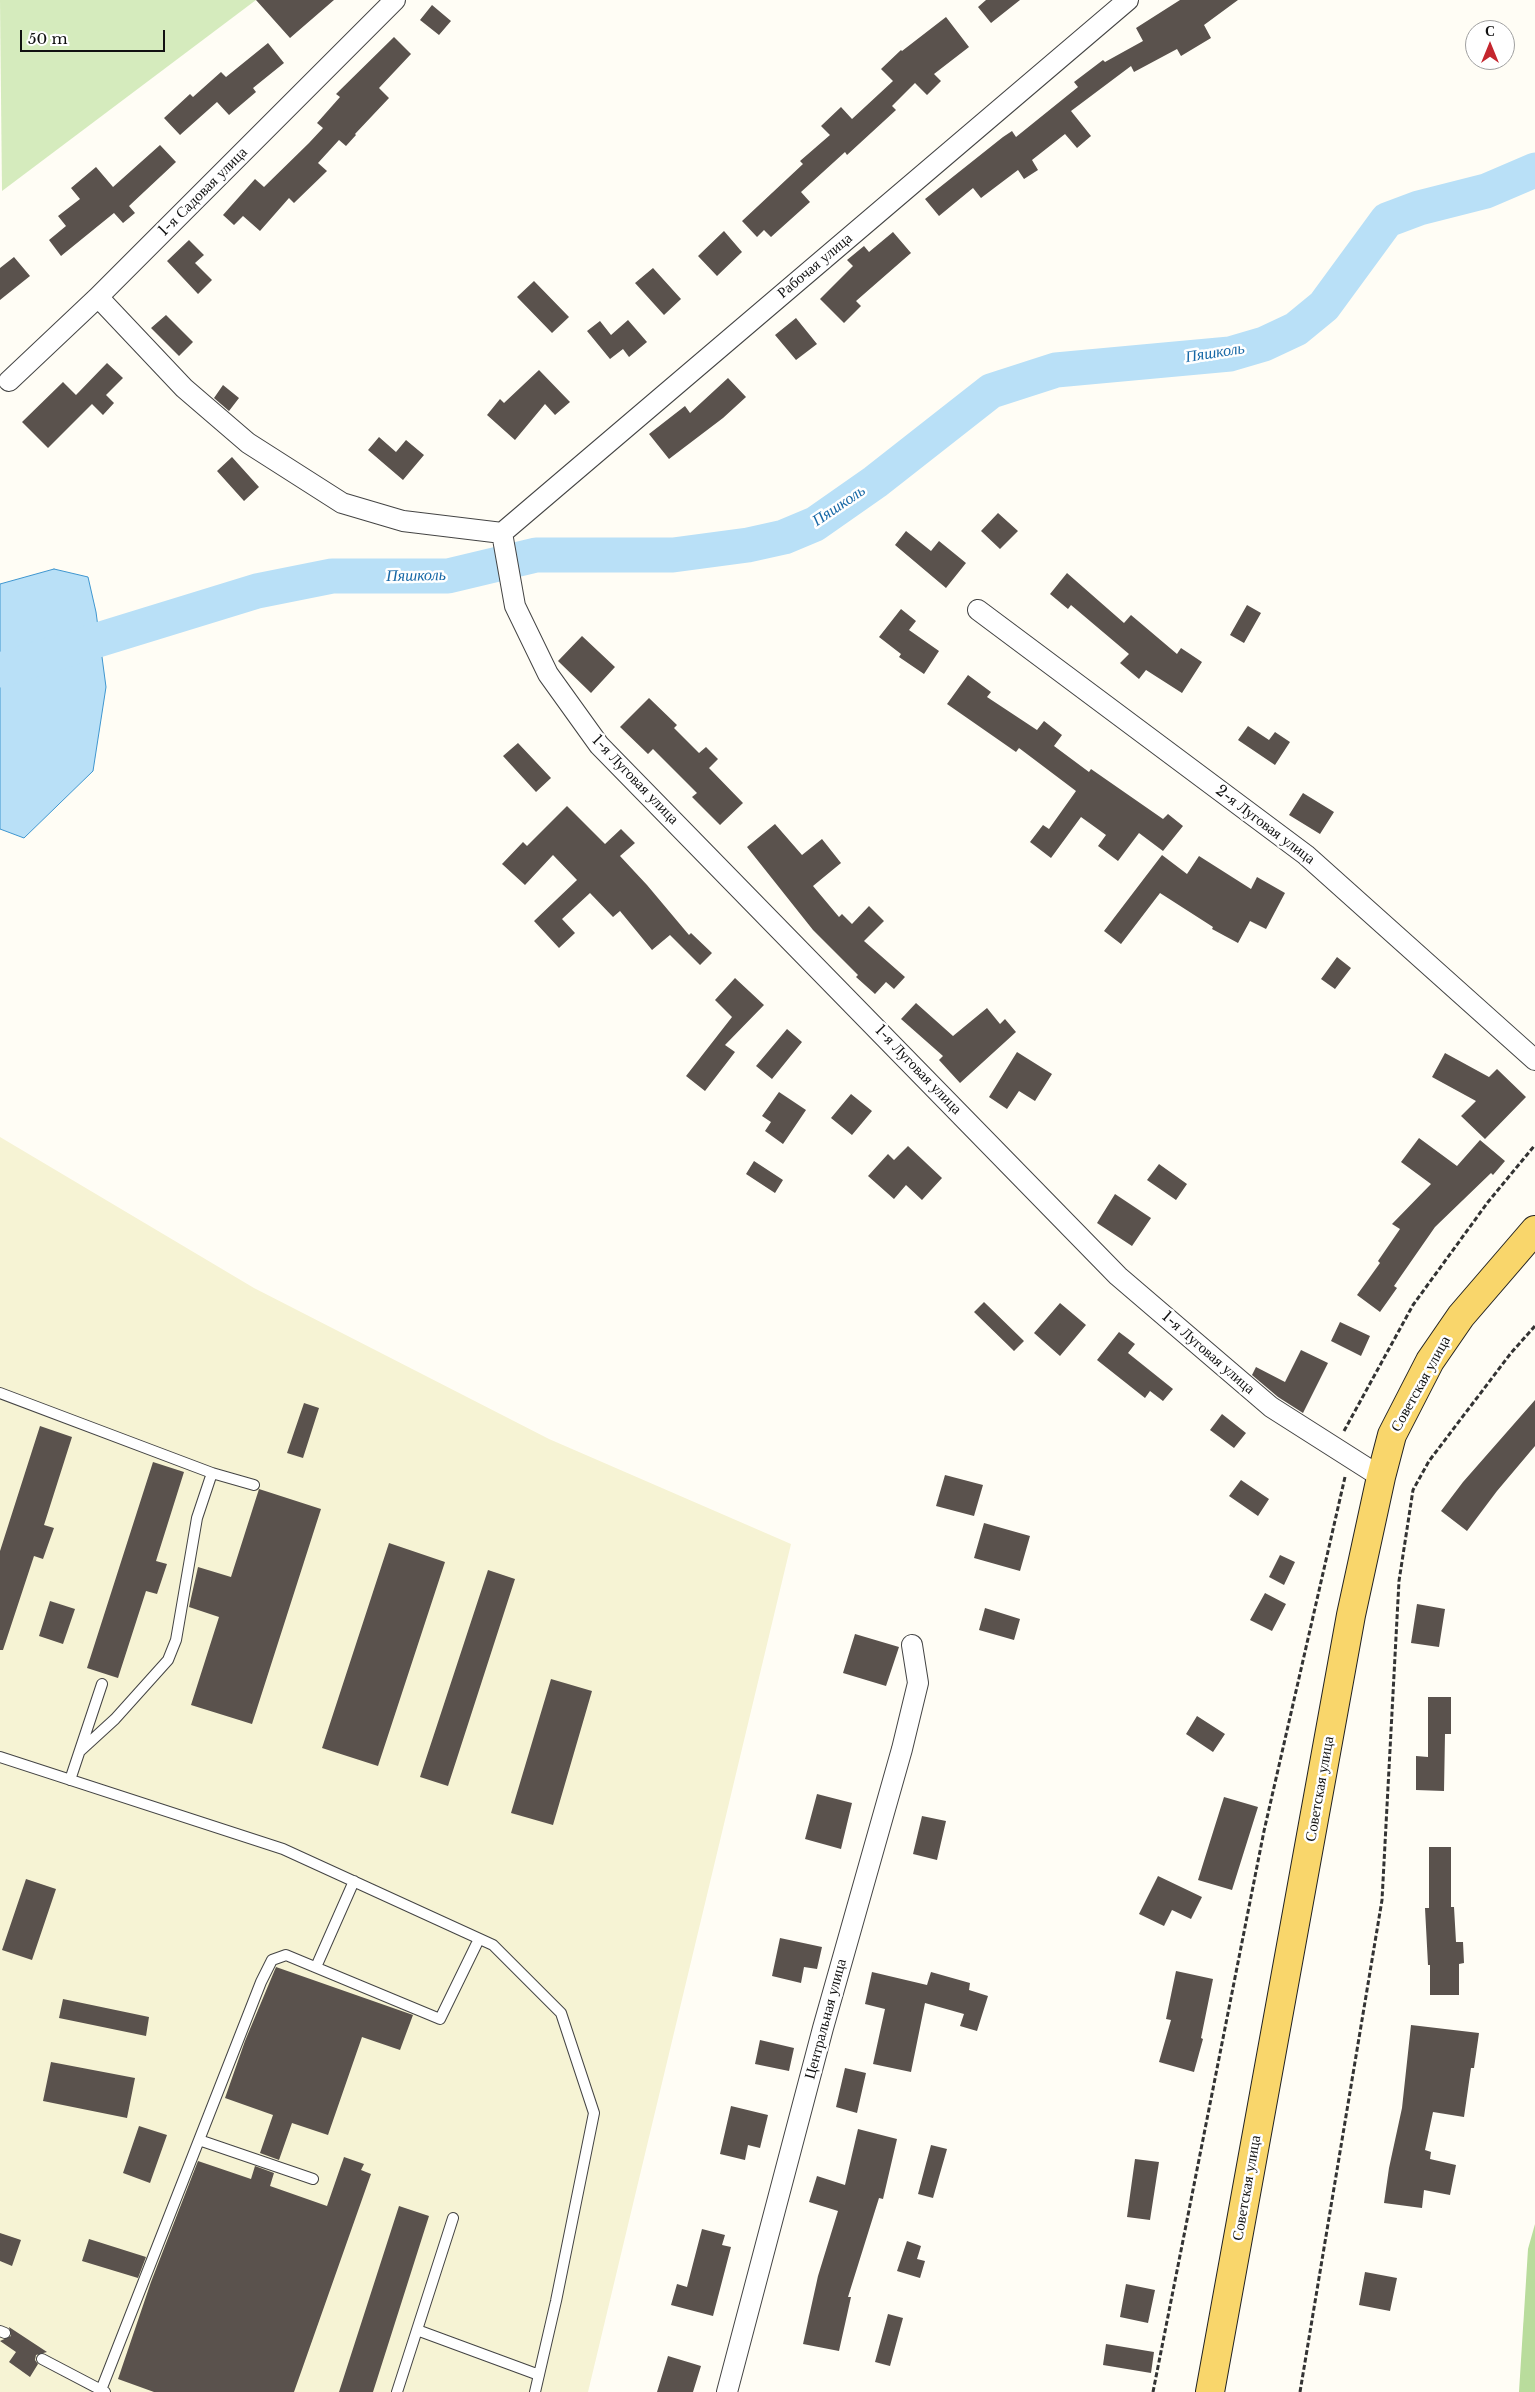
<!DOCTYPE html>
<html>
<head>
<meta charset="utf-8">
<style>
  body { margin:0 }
  #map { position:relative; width:1535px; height:2392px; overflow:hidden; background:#fffdf5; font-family:"Libre Baskerville",serif }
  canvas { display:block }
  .north { position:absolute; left:1465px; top:20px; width:50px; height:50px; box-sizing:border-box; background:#fff; border:1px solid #a0a0a0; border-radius:50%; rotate:0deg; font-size:14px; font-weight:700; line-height:20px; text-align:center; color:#111 }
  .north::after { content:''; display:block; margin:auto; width:18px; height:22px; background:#c4262e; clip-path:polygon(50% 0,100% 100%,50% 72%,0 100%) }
  .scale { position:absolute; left:20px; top:30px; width:145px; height:22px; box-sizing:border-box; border:2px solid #111; border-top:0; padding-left:6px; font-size:15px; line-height:18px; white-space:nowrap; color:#111; -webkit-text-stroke:4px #fff; paint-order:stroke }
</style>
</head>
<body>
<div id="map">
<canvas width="1535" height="2392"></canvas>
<div class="north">С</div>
<div class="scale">50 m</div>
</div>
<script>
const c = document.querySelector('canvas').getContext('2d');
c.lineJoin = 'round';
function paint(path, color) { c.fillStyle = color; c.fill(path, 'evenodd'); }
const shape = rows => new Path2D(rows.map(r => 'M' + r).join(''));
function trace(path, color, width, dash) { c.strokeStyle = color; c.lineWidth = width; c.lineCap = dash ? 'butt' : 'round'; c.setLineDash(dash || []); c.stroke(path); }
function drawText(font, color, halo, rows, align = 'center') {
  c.font = font + ' "Libre Baskerville",serif'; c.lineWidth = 5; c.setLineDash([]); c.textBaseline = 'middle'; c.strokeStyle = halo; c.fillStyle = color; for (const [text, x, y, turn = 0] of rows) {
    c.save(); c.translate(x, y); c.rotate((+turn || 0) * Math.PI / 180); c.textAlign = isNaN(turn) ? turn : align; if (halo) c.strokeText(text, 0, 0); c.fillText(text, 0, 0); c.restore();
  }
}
const farmland = shape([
  [0,1137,254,1288,549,1439,791,1544,588,2392,0,2392]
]);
const green = shape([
  [0,0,256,0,2,191]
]);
const forest = shape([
  [1535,2224,1535,2392,1519,2392,1528,2249]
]);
const water = shape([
  [54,569,88,577,96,612,106,687,93,771,24,838,0,829,0,584,54,569]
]);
const river = shape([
  [0,670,257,591,332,576,448,576,536,555,673,555,748,545,784,537,815,524,875,482,991,391,1056,370,1230,354,1264,344,1296,329,1324,306,1387,220,1419,208,1486,191,1535,170]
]);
const building = shape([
  [256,0,334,0,290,38],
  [986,0,1020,0,991,23,978,7],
  [1180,0,1238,0,1204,25,1211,38,1181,56,1177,49,1134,72,1131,66,1071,111,1091,136,1077,148,1065,134,1032,160,1038,170,1024,179,1018,170,981,198,973,188,939,216,925,199,1003,137,1012,131,1016,137,1078,87,1074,82,1103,60,1105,62,1143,41,1136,28],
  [432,5,451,21,439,35,420,20],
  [946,17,969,47,934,74,941,81,927,95,915,83,892,106,896,110,847,155,845,152,801,192,810,202,771,237,764,230,757,237,742,221,803,164,800,161,830,135,821,126,841,107,852,119,893,81,881,69,901,50,902,51],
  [394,37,411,54,379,88,389,98,355,134,356,135,346,146,339,140,318,163,327,171,294,203,289,198,260,231,243,216,234,225,223,215,255,179,264,187,309,143,323,128,317,123,340,97,336,94],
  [268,43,284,63,253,88,256,92,229,115,217,102,180,135,164,118,190,94,193,97,221,72,226,77],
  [160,145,176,162,129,206,135,213,123,223,114,213,61,256,49,240,66,226,58,216,80,199,71,188,96,167,113,187],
  [724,231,742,252,717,276,698,256],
  [893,232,911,253,856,301,861,306,844,323,820,299,853,266,847,260,864,246,869,252],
  [189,240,204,255,195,263,212,280,198,294,167,261],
  [14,257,30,276,0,300,0,268],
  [653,268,681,299,664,315,635,283],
  [534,281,569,317,552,333,517,297],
  [166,315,193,342,179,356,151,328],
  [796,318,817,344,796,360,775,335],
  [628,320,647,342,629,357,623,349,610,359,587,331,600,321,611,335],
  [107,363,123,378,106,395,114,403,103,415,92,404,48,448,22,422,63,382,76,395],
  [539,370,570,402,555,415,545,404,515,440,487,415,500,399,504,403],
  [728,378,746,397,723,418,669,459,649,434,685,406,690,413],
  [223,385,239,398,229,411,214,398],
  [379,437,396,452,406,440,424,455,403,480,368,450],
  [232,457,259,487,244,501,217,471],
  [998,513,1018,531,1000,549,981,531],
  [906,531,931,551,939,541,966,563,946,588,895,545],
  [1067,573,1124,623,1131,615,1177,654,1181,648,1202,662,1182,693,1146,670,1139,679,1120,663,1129,654,1071,605,1068,609,1050,594],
  [1247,605,1261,613,1244,643,1230,635],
  [901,609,916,621,909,630,939,651,924,674,899,657,901,654,879,637],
  [582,636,615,667,591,693,558,661],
  [968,675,991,692,987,697,1037,730,1044,721,1062,735,1054,746,1089,772,1091,769,1163,819,1168,814,1183,826,1163,851,1139,833,1118,861,1098,846,1106,835,1081,817,1051,858,1030,842,1043,825,1049,829,1076,791,1019,748,1016,752,947,704],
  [649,698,677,725,674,728,699,753,706,747,718,759,709,768,743,803,720,825,692,797,697,793,653,749,648,754,620,727],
  [1248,726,1269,740,1275,732,1290,742,1275,765,1238,740],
  [518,743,551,778,536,792,503,756],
  [1303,793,1334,812,1320,834,1289,815],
  [567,806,605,844,621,829,635,843,620,856,647,885,689,935,691,933,712,953,700,965,670,935,652,950,620,911,613,917,590,893,562,919,575,933,559,948,534,921,577,880,553,855,525,885,502,864,523,842,527,846],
  [775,824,802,855,822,839,841,863,813,886,839,917,842,914,852,924,869,906,884,921,864,941,905,977,894,989,886,982,875,994,856,977,858,975,813,930,747,847],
  [1162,855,1187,874,1199,856,1251,889,1257,877,1285,893,1266,929,1250,921,1238,943,1212,929,1213,927,1160,893,1121,944,1104,931],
  [1337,957,1351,968,1335,989,1321,979],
  [735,978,764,1005,725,1045,735,1052,705,1091,686,1076,732,1017,715,1000],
  [916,1003,953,1036,987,1008,1000,1024,1005,1019,1016,1032,960,1083,939,1060,943,1056,901,1019],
  [787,1029,802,1042,772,1079,756,1066],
  [1017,1052,1052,1074,1035,1101,1019,1091,1007,1109,989,1097],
  [1445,1053,1489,1077,1497,1069,1526,1097,1485,1139,1461,1116,1476,1101,1432,1077],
  [779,1092,806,1110,783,1144,765,1131,771,1122,762,1116],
  [851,1094,872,1111,852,1135,831,1118],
  [1419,1138,1457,1166,1480,1140,1505,1161,1493,1175,1491,1173,1435,1227,1394,1286,1397,1288,1380,1312,1357,1295,1380,1263,1378,1261,1400,1229,1392,1224,1431,1184,1401,1162],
  [908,1146,942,1178,922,1200,906,1185,894,1199,868,1176,888,1154,894,1160],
  [754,1161,783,1180,775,1193,746,1174],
  [1159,1164,1187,1184,1176,1200,1147,1180],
  [1115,1194,1151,1218,1132,1246,1097,1223],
  [984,1302,1024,1341,1014,1351,974,1312],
  [1060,1303,1086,1325,1060,1356,1034,1333],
  [1340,1322,1370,1336,1361,1356,1331,1341],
  [1119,1332,1135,1344,1128,1353,1173,1389,1163,1401,1150,1391,1145,1398,1097,1360],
  [1301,1350,1328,1363,1303,1413,1278,1397,1252,1375,1256,1367,1285,1382],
  [1535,1400,1535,1446,1497,1491,1467,1531,1441,1511,1463,1482],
  [304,1403,319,1408,303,1458,287,1453],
  [1222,1414,1246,1433,1234,1448,1210,1430],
  [40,1426,72,1437,44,1525,54,1528,43,1559,34,1556,3,1650,0,1650,0,1551],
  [153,1462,184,1472,156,1561,167,1564,157,1594,146,1591,118,1678,87,1668],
  [945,1475,983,1485,974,1516,936,1506],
  [1241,1480,1269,1499,1258,1516,1229,1496],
  [259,1489,321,1509,252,1724,191,1705,219,1617,189,1607,198,1567,231,1577],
  [984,1523,1030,1536,1020,1571,974,1558],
  [389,1543,445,1562,378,1766,322,1748],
  [1280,1555,1295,1562,1284,1585,1269,1577],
  [488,1570,515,1579,448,1786,420,1777],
  [1265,1593,1286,1604,1272,1631,1250,1620],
  [50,1601,75,1609,63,1644,39,1636],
  [1417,1604,1445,1609,1439,1647,1411,1643],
  [985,1608,1020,1619,1014,1640,979,1630],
  [855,1634,899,1647,886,1686,843,1673],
  [551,1679,592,1691,553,1825,511,1813],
  [1428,1697,1451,1697,1451,1734,1445,1734,1444,1791,1416,1790,1416,1756,1428,1757],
  [1197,1716,1225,1734,1213,1752,1186,1734],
  [817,1794,852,1803,841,1849,805,1839],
  [1224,1797,1258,1807,1232,1890,1198,1880],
  [922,1816,946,1821,937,1860,913,1854],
  [1429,1847,1451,1847,1451,1907,1454,1907,1456,1942,1463,1942,1464,1963,1459,1964,1459,1995,1430,1995,1430,1965,1428,1965,1425,1908,1429,1908],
  [1158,1876,1202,1897,1191,1919,1172,1910,1164,1926,1139,1914],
  [26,1879,56,1889,32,1960,2,1950],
  [780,1938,822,1947,817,1969,804,1967,801,1983,772,1976],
  [276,1967,413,2015,400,2050,362,2037,328,2135,292,2123,279,2160,260,2153,273,2115,225,2098,245,2041],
  [1176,1971,1213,1979,1201,2038,1203,2039,1194,2072,1159,2062,1171,2020,1166,2019],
  [872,1972,927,1985,931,1972,970,1983,969,1990,988,1996,977,2031,960,2026,964,2014,925,2003,911,2072,873,2064,885,2009,865,2004],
  [63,1999,149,2017,146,2036,59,2018],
  [1411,2025,1479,2033,1474,2068,1471,2068,1464,2117,1433,2112,1425,2150,1431,2152,1430,2159,1456,2165,1450,2195,1424,2190,1422,2208,1384,2203,1389,2168,1402,2108],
  [760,2040,794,2048,789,2071,755,2064],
  [51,2062,135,2078,127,2118,43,2101],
  [845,2068,866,2073,857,2113,836,2107],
  [731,2106,768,2115,760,2148,748,2145,745,2160,720,2154],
  [139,2126,167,2135,150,2183,123,2173],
  [858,2129,897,2139,883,2199,879,2198,848,2297,851,2297,839,2351,803,2344,818,2276,838,2211,809,2202,817,2176,845,2185],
  [931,2145,947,2149,933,2198,918,2194],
  [344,2157,364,2164,361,2170,371,2174,294,2392,154,2392,118,2379,151,2282,198,2161,251,2179,255,2166,274,2173,270,2186,327,2206],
  [1135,2159,1159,2162,1150,2220,1127,2217],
  [399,2206,429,2216,373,2392,339,2392],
  [702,2229,725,2235,722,2245,731,2247,713,2316,671,2305,677,2284,687,2287],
  [0,2233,21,2240,12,2266,0,2261],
  [89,2239,146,2257,138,2278,82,2261],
  [907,2241,921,2246,917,2259,925,2261,920,2278,897,2271],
  [1365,2272,1397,2278,1390,2311,1359,2305],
  [1126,2284,1155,2290,1148,2323,1120,2317],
  [888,2314,903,2318,890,2366,875,2362],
  [9,2327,47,2352,36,2355,35,2360,38,2364,30,2377,9,2362,16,2352,0,2341,11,2336],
  [1106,2344,1154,2352,1151,2373,1103,2365],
  [668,2356,701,2366,693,2392,657,2392]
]);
const path = shape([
  [1344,1431,1413,1305,1488,1202,1535,1145],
  [1153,2392,1264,1831,1345,1477],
  [1300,2392,1382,1900,1399,1581,1413,1490,1429,1461,1511,1353,1535,1326]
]);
const service = shape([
  [0,1393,212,1473,197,1518,176,1640,168,1660,115,1719,80,1751],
  [212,1473,254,1485],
  [0,1757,283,1849,493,1945,561,2013,594,2113,556,2301,535,2392],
  [70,1780,102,1684],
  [316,1967,354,1881],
  [199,2140,313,2179],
  [417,2330,539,2375],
  [0,2331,5,2333],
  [42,2359,105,2392],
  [101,2390,261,1982,272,1960,286,1955,440,2019,479,1939],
  [397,2392,453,2218]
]);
const minor = shape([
  [98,297,184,388,248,443,342,503,403,521,502,533],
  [9,381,98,297,395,0],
  [502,533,515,606,548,674,599,745,1118,1276,1271,1407,1381,1477],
  [502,533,1128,0],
  [978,610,1306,855,1535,1060],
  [727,2392,823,2028,902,1749,918,1683,912,1645]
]);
const primary = shape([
  [1210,2392,1351,1615,1381,1477,1392,1435,1430,1361,1461,1316,1535,1230]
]);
const streetNames = [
  ["1-я Садовая улица",203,192,-45],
  ["Рабочая улица",815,266,-40],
  ["1-я Луговая улица",635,780,46],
  ["2-я Луговая улица",1265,825,37],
  ["1-я Луговая улица",918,1070,46],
  ["1-я Луговая улица",1208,1353,41],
  ["Советская улица",1421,1384,-61],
  ["Советская улица",1320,1789,-80],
  ["Центральная улица",826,2019,-75],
  ["Советская улица",1247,2188,-80]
];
const waterNames = [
  ["Пяшколь",1215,353,-9],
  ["Пяшколь",839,506,-34],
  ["Пяшколь",416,576,-1]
];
paint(farmland, '#f6f3d4');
paint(green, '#d5ebbd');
paint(forest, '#b9dc9c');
paint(water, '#b9e0f7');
trace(water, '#3f96cf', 1);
trace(river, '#b9e0f7', 35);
paint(building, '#5a524d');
trace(service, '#444', 12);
trace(minor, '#444', 22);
trace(primary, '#222', 30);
trace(path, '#333', 3, [5, 2.5]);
trace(service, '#fff', 10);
trace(minor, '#fff', 20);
trace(primary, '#f9d66b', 28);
drawText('15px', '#111', '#fff', streetNames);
drawText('italic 16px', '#1768a6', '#fff', waterNames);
</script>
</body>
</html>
